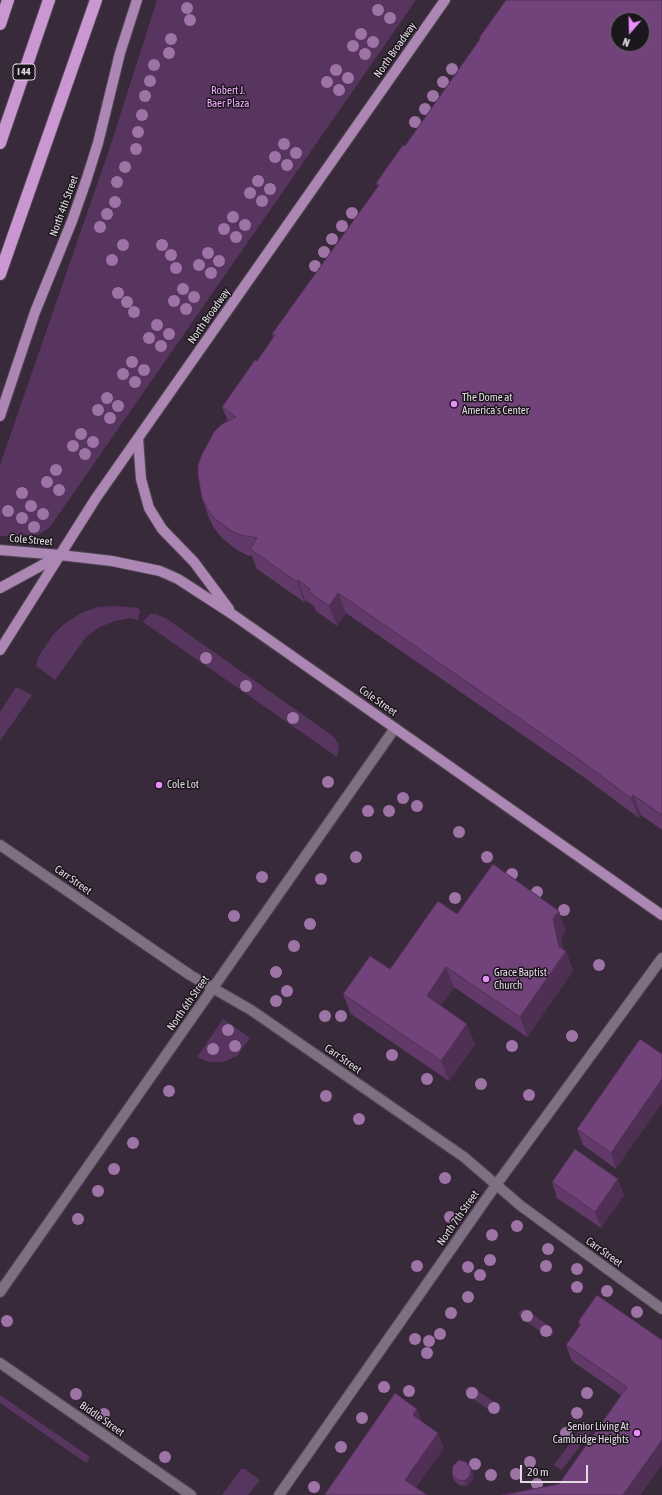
<!DOCTYPE html>
<html>
<head>
<meta charset="utf-8">
<style>
  body { margin:0 }
  #map { position:relative; width:662px; height:1495px; overflow:hidden; background:#382a3a; font-family:"Asap Condensed",sans-serif }
  canvas { display:block }
  .north { position:absolute; left:610px; top:12px; width:40px; height:40px; box-sizing:border-box; background:#1b151c; border:1px solid #6b646c; border-radius:50%; rotate:200deg; font-size:11px; font-weight:700; line-height:16px; text-align:center; color:#e3dae4 }
  .north::after { content:''; display:block; margin:auto; width:14px; height:18px; background:#eb8dfc; clip-path:polygon(50% 0,100% 100%,50% 72%,0 100%) }
  .scale { position:absolute; left:520px; top:1465px; width:68px; height:18px; box-sizing:border-box; border:2px solid #e3dae4; border-top:0; padding-left:5px; font-size:12px; line-height:14px; white-space:nowrap; color:#e3dae4; -webkit-text-stroke:3px #1b151c; paint-order:stroke }
</style>
</head>
<body>
<div id="map">
<canvas width="662" height="1495"></canvas>
<div class="north">N</div>
<div class="scale">20 m</div>
</div>
<script>
const c = document.querySelector('canvas').getContext('2d');
c.lineJoin = 'round';
function paint(path, color) { c.fillStyle = color; c.fill(path, 'evenodd'); }
const shape = rows => new Path2D(rows.map(r => 'M' + r).join(''));
function trace(path, color, width, dash) { c.strokeStyle = color; c.lineWidth = width; c.lineCap = dash ? 'butt' : 'round'; c.setLineDash(dash || []); c.stroke(path); }
function drawText(font, color, halo, rows, align = 'center') {
  c.font = font + ' "Asap Condensed",sans-serif'; c.lineWidth = 3; c.setLineDash([]); c.textBaseline = 'middle'; c.strokeStyle = halo; c.fillStyle = color; for (const [text, x, y, turn = 0] of rows) {
    c.save(); c.translate(x, y); c.rotate((+turn || 0) * Math.PI / 180); c.textAlign = isNaN(turn) ? turn : align; if (halo) c.strokeText(text, 0, 0); c.fillText(text, 0, 0); c.restore();
  }
}
const green = shape([
  [157,0,416,0,50,527,40,534,34,535,0,536,0,465,111,144],
  [115,606,138,608,140,611,138,620,130,618,115,621,100,627,86,637,55,680,36,666,38,657,53,635,64,624,81,613,98,607],
  [150,614,156,614,167,619,333,736,338,743,339,749,337,757,143,622],
  [16,687,32,695,0,741,0,712],
  [223,1019,250,1038,244,1046,237,1056,223,1062,209,1062,197,1057],
  [525,1309,552,1328,554,1332,552,1336,547,1336,520,1317,519,1313,521,1310],
  [471,1386,498,1405,500,1408,497,1412,493,1413,466,1394,465,1390,467,1387],
  [0,1395,90,1457,86,1463,0,1403],
  [586,1421,594,1427,562,1470,554,1465],
  [241,1469,245,1469,260,1480,248,1495,222,1495]
]);
const minor = shape([
  [0,845,190,975,251,1010,464,1157,521,1206,662,1309],
  [0,1292,395,728],
  [0,1363,191,1495],
  [279,1495,496,1185,662,958]
]);
const primary = shape([
  [0,416,35,312,72,221,86,181,98,143,120,53,137,0],
  [138,438,141,479,149,508,162,529,194,562,229,609],
  [0,550,60,555,112,561,160,571,178,579,232,614,662,915],
  [0,588,59,556],
  [0,650,96,498,445,0]
]);
const motorway = shape([
  [0,24,8,0],
  [0,143,49,0],
  [0,274,96,0]
]);
const trees = [
  [187,8],
  [378,10],
  [390,18],
  [190,20],
  [361,34],
  [171,39],
  [373,42],
  [353,46],
  [169,53],
  [365,54],
  [154,65],
  [452,69],
  [336,70],
  [348,78],
  [150,81],
  [327,82],
  [443,82],
  [339,90],
  [145,96],
  [433,96],
  [425,109],
  [142,115],
  [415,122],
  [138,132],
  [284,144],
  [136,149],
  [296,153],
  [275,157],
  [287,165],
  [125,167],
  [258,181],
  [117,182],
  [270,189],
  [250,193],
  [262,201],
  [115,202],
  [352,213],
  [107,214],
  [233,217],
  [245,225],
  [342,226],
  [100,227],
  [224,229],
  [236,237],
  [332,239],
  [123,245],
  [162,245],
  [324,252],
  [208,253],
  [171,255],
  [112,260],
  [219,261],
  [199,265],
  [315,266],
  [176,268],
  [211,273],
  [183,289],
  [118,293],
  [194,297],
  [174,301],
  [127,302],
  [186,309],
  [134,312],
  [157,325],
  [169,334],
  [149,338],
  [161,346],
  [132,362],
  [144,370],
  [123,374],
  [135,382],
  [107,398],
  [118,406],
  [98,410],
  [110,418],
  [81,434],
  [93,442],
  [73,446],
  [85,454],
  [56,470],
  [47,482],
  [59,490],
  [22,493],
  [31,506],
  [8,511],
  [43,514],
  [22,518],
  [34,527],
  [206,658],
  [246,686],
  [293,718],
  [328,782],
  [403,798],
  [417,806],
  [368,811],
  [389,811],
  [459,832],
  [356,857],
  [487,857],
  [512,874],
  [262,877],
  [321,879],
  [537,892],
  [455,898],
  [564,910],
  [234,916],
  [310,924],
  [294,946],
  [599,965],
  [276,972],
  [287,991],
  [276,1001],
  [325,1016],
  [341,1016],
  [228,1030],
  [572,1036],
  [235,1046],
  [512,1046],
  [213,1049],
  [392,1055],
  [427,1079],
  [481,1084],
  [169,1091],
  [529,1095],
  [326,1096],
  [359,1119],
  [133,1143],
  [114,1169],
  [445,1178],
  [98,1191],
  [450,1217],
  [78,1219],
  [517,1226],
  [492,1235],
  [548,1249],
  [490,1260],
  [417,1266],
  [546,1266],
  [468,1267],
  [577,1269],
  [480,1275],
  [577,1287],
  [607,1291],
  [468,1297],
  [637,1312],
  [451,1313],
  [527,1316],
  [7,1321],
  [546,1331],
  [440,1334],
  [415,1339],
  [429,1341],
  [427,1353],
  [384,1387],
  [409,1391],
  [472,1393],
  [587,1393],
  [76,1394],
  [494,1408],
  [577,1413],
  [104,1414],
  [362,1418],
  [566,1433],
  [341,1447],
  [165,1457],
  [530,1462],
  [475,1464],
  [516,1474],
  [491,1475],
  [537,1484],
  [314,1487]
];
const wall = shape([
  [662,0,662,830,641,815,639,818,585,778,346,613,337,626,316,611,314,606,305,600,304,602,257,569,252,556,247,555,237,550,222,538,214,528,209,518,202,498,228,421,222,407,257,361,273,337,272,334,378,187,376,183,405,146,480,40,479,38],
  [457,914,566,931,561,939,563,949,566,951,573,971,527,1037,454,987,441,1005,475,1044,449,1081,351,1014,343,994,390,969],
  [640,1039,616,1169,583,1145,577,1129],
  [552,1182,624,1195,601,1228,557,1198],
  [578,1322,662,1340,662,1464,640,1495,559,1484,621,1395,572,1361,566,1345,580,1326],
  [471,1468,473,1474,472,1481,466,1486,459,1485,454,1480,452,1474]
]);
const shadedWall = shape([
  [298,580,305,600,304,602,297,582],
  [338,593,346,613,337,626,329,606],
  [633,795,641,815,639,818,631,798],
  [559,911,566,931,561,939,564,954,566,951,573,971,527,1037,520,1017,559,947,553,919],
  [446,967,454,987,434,1016,427,996],
  [467,1024,475,1044,449,1081,441,1061],
  [662,1079,662,1103,616,1169,611,1153],
  [618,1179,624,1195,601,1228,595,1212],
  [417,1409,423,1424,413,1415],
  [438,1433,444,1448,411,1495,405,1480],
  [662,1440,662,1464,640,1495,623,1495],
  [471,1468,473,1474,472,1481,466,1486,464,1481]
]);
const building = shape([
  [506,0,662,0,662,815,633,795,631,798,577,758,338,593,329,606,308,591,310,589,298,580,297,582,250,549,257,538,240,535,230,530,214,518,207,508,202,498,198,476,198,465,202,454,214,432,222,424,236,417,222,407,255,360,257,361,275,335,272,334,379,185,376,183,403,145,405,146,480,39,479,38,506,0],
  [618,20,642,20,642,44,618,44,618,20],
  [493,864,559,911,553,919,559,947,566,951,520,1017,446,967,427,996,467,1024,441,1061,343,994,370,956,390,969,438,901,457,914,493,864],
  [640,1039,662,1054,662,1079,611,1153,577,1129,640,1039],
  [575,1149,618,1179,595,1212,552,1182,575,1149],
  [597,1295,662,1340,662,1440,623,1495,502,1495,559,1484,627,1387,566,1345,581,1324,578,1322,597,1295],
  [395,1393,417,1409,413,1415,438,1433,405,1480,427,1495,326,1495,325,1494,395,1393],
  [459,1460,466,1462,471,1468,470,1476,464,1481,457,1480,452,1474,453,1466,459,1460]
]);
const markers = [
  [454,404,4,"#eb8dfc"],
  [159,785,4,"#eb8dfc"],
  [486,979,4,"#eb8dfc"],
  [637,1433,4,"#eb8dfc"]
];
const shields = [
  [24,72,22]
];
const shieldNames = [
  ["I 44",24,72]
];
const streetNames = [
  ["North Broadway",395,50,-55],
  ["North 4th Street",64,206,-70],
  ["North Broadway",209,316,-55],
  ["Cole Street",31,540,5],
  ["Cole Street",378,701,35],
  ["Carr Street",73,880,35],
  ["North 6th Street",188,1003,-55],
  ["Carr Street",343,1059,35],
  ["North 7th Street",458,1218,-55],
  ["Carr Street",604,1252,36],
  ["Biddle Street",102,1419,35]
];
const parkNames = [
  ["Robert J.",228,91],
  ["Baer Plaza",228,104]
];
const poiNames = [
  ["The Dome at",462,398],
  ["America's Center",462,411],
  ["Cole Lot",167,785],
  ["Grace Baptist",494,973],
  ["Church",494,986],
  ["Senior Living At",629,1427,"right"],
  ["Cambridge Heights",629,1440,"right"]
];
paint(green, '#58355f');
trace(minor, '#524654', 12);
trace(primary, '#524654', 12);
trace(motorway, '#524654', 14);
trace(minor, '#7f6f82', 10);
trace(primary, '#ac87b3', 10);
trace(motorway, '#ca97d3', 12);
c.fillStyle = '#9e73a6';
for (const [x, y] of trees) { c.beginPath(); c.arc(x, y, 6, 0, 2 * Math.PI); c.fill(); }
paint(wall, '#623a69');
paint(shadedWall, '#502f55');
paint(building, '#72437a');
trace(building, '#502f55', 1);
for (const [x, y, r, color] of markers) { const dot = new Path2D(); dot.arc(x, y, r, 0, 2 * Math.PI); c.fillStyle = color; c.fill(dot); trace(dot, '#1b151c', 1.5); }
for (const [x, y, w] of shields) { const box = new Path2D(); box.roundRect(x - w / 2, y - 8, w, 16, 3); c.fillStyle = '#1b151c'; c.fill(box); trace(box, '#e3dae4', 1); }
drawText('bold 10px', '#e3dae4', null, shieldNames);
drawText('11px', '#e3dae4', '#1b151c', streetNames);
drawText('11px', '#f2aeff', '#1b151c', parkNames);
drawText('11px', '#e3dae4', '#1b151c', poiNames, 'left');
</script>
</body>
</html>
